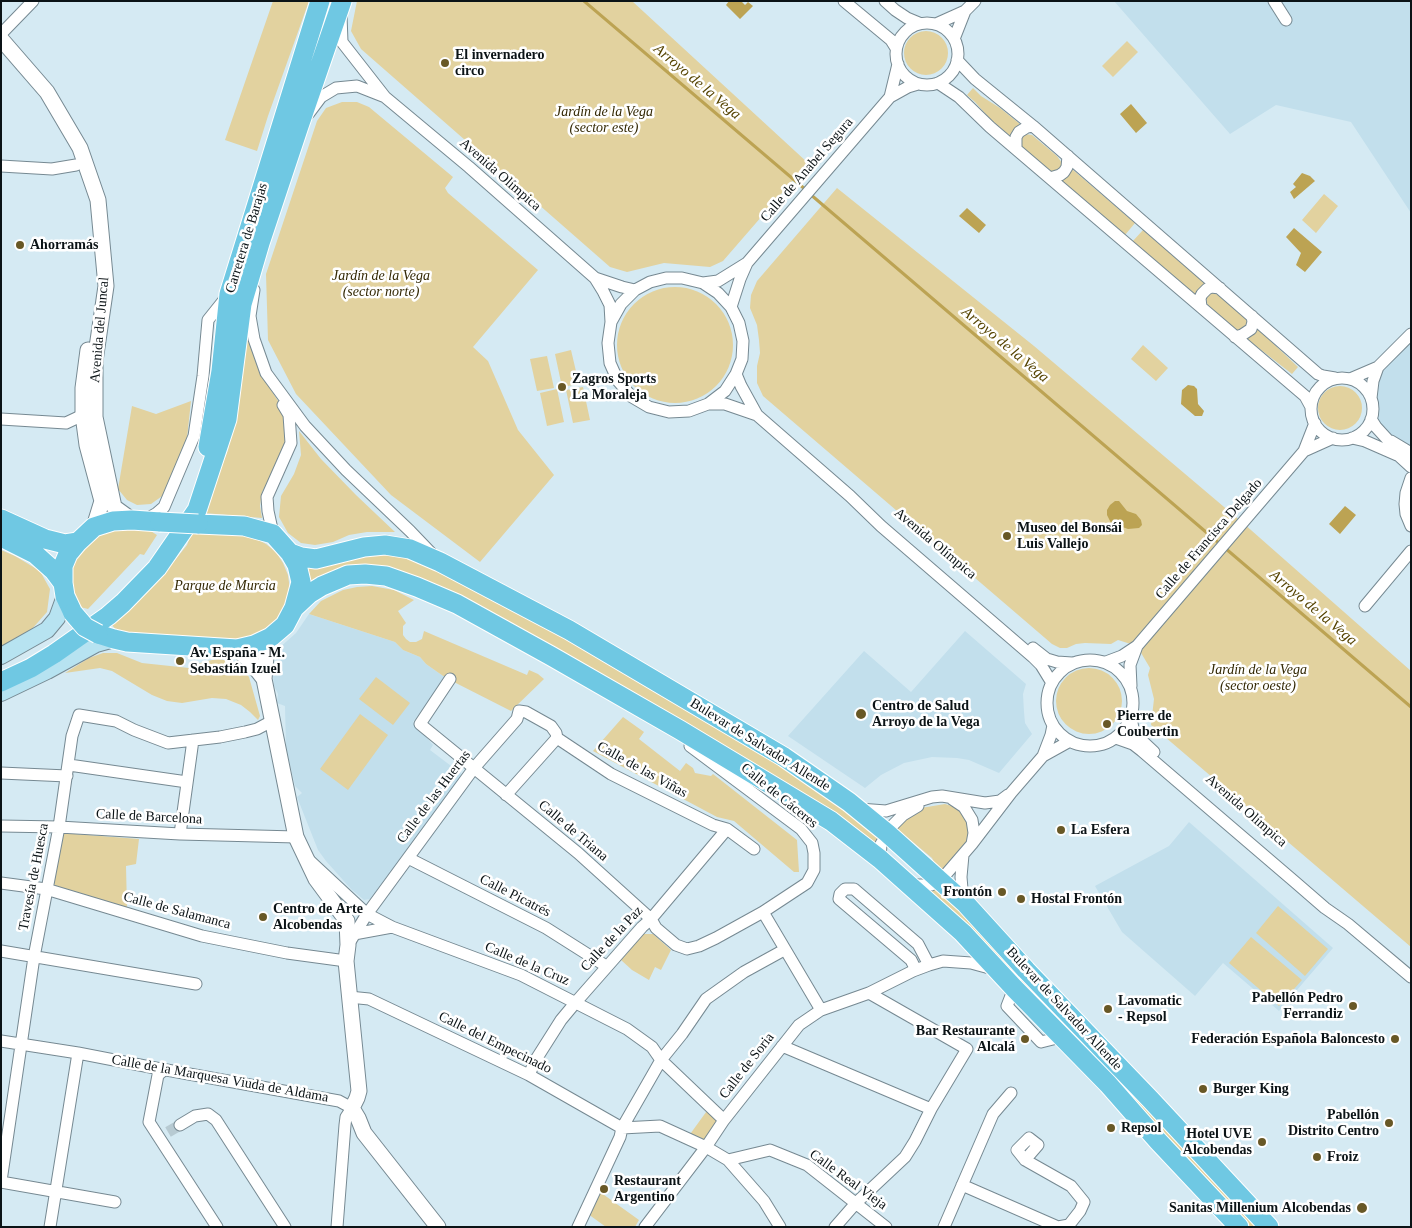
<!DOCTYPE html>
<html>
<head>
<meta charset="utf-8">
<style>
  body { margin:0 }
  #map { position:relative; width:1412px; height:1228px; overflow:hidden; background:#d5eaf3; font-family:"Times New Roman",serif }
  canvas { display:block }
  .frame { position:absolute; inset:0; border:2px solid #0b1316; pointer-events:none }
</style>
</head>
<body>
<div id="map">
<canvas width="1412" height="1228"></canvas>
<div class="frame"></div>
</div>
<script>
const c = document.querySelector('canvas').getContext('2d');
c.lineJoin = 'round';
function paint(path, color) { c.fillStyle = color; c.fill(path, 'evenodd'); }
const shape = rows => new Path2D(rows.map(r => 'M' + r).join(''));
function trace(path, color, width, dash) { c.strokeStyle = color; c.lineWidth = width; c.lineCap = dash ? 'butt' : 'round'; c.setLineDash(dash || []); c.stroke(path); }
function drawText(font, color, halo, rows, align = 'center') {
  c.font = font + ' "Times New Roman",serif'; c.lineWidth = 5; c.setLineDash([]); c.textBaseline = 'middle'; c.strokeStyle = halo; c.fillStyle = color; for (const [text, x, y, turn = 0] of rows) {
    c.save(); c.translate(x, y); c.rotate((+turn || 0) * Math.PI / 180); c.textAlign = isNaN(turn) ? turn : align; if (halo) c.strokeText(text, 0, 0); c.fillText(text, 0, 0); c.restore();
  }
}
const built = shape([
  [1114,1,1411,1,1411,213,1351,122,1276,105,1230,134],
  [1411,334,1411,453,1371,419,1373,411,1371,398,1373,381],
  [309,614,395,642,403,650,420,657,426,664,446,678,413,722,433,745,430,750,463,775,370,899,364,900,351,889,326,861,318,850,297,797,302,793,295,786,286,747,285,706,277,703,278,694,274,686,273,674,278,649,296,633],
  [965,631,1026,684,1023,694,1024,712,1025,723,1032,734,999,773,969,760,957,758,932,757,904,763,881,775,865,788,788,736,864,651,911,692],
  [1189,822,1333,948,1279,1011,1223,963,1195,996,1122,932,1095,886,1169,846]
]);
const green = shape([
  [273,1,309,1,268,116,257,151,225,140],
  [357,1,632,1,808,163,723,261,710,267,664,263,627,272,610,267,361,49,351,31],
  '904 53a22 22 0 1 1 44 0a22 22 0 1 1-44 0Z',
  [1127,41,1138,52,1113,77,1102,66],
  [973,88,981,96,1000,108,1020,124,1016,127,1010,136,990,119,975,102,967,95],
  [342,102,357,102,369,107,453,177,445,188,448,193,538,270,473,347,488,361,518,430,554,475,480,562,391,495,296,394,268,340,266,274,317,121,326,108],
  [1025,134,1032,135,1057,156,1062,163,1062,166,1059,170,1052,172,1024,149,1021,146,1020,139],
  [1072,169,1135,223,1125,235,1061,181,1065,178],
  [837,188,1034,346,1243,523,1411,671,1411,947,1151,725,1154,699,1148,675,1150,668,1137,646,1118,640,1111,644,1085,643,1076,644,1067,648,1060,648,1052,644,763,396,757,383,757,366,760,353,759,340,757,325,750,308,751,295,757,281],
  [1324,194,1338,206,1316,233,1302,220],
  [1143,230,1206,284,1196,296,1132,242],
  '617 345a58 58 0 1 1 116 0a58 58 0 1 1-116 0Z',
  [1212,293,1219,295,1245,317,1247,321,1246,327,1239,331,1235,330,1209,307,1207,303,1206,297],
  [246,314,249,335,255,360,264,379,280,404,284,421,286,446,262,492,260,506,262,518,204,513,228,450,234,419],
  [1257,328,1298,367,1292,374,1247,339,1251,336],
  [1143,345,1168,368,1156,381,1131,359],
  [571,350,579,384,562,387,555,354],
  [547,356,554,388,537,391,530,359],
  '1318 408a22 22 0 1 1 44 0a22 22 0 1 1-44 0Z',
  [583,387,590,420,573,423,566,390],
  [557,389,564,422,547,426,540,393],
  [191,401,187,438,165,494,151,504,137,505,127,500,118,489,132,406,156,414],
  [299,431,321,459,356,495,395,532,367,532,349,535,333,542,315,545,301,543,288,533,279,517,281,496,294,474,301,455],
  [120,529,149,530,157,535,144,555,140,554,88,609,80,607,73,589,71,579,72,568,76,560,83,550,97,537,109,532],
  [192,532,241,535,253,537,266,544,276,552,283,563,288,575,290,590,287,601,282,613,274,624,253,637,233,640,118,632,111,624,134,604,160,579,187,545],
  [1,550,15,556,40,571,50,589,47,612,31,630,1,647],
  [378,551,420,561,469,583,721,725,878,833,876,844,861,832,841,825,404,577,305,587,302,567],
  [372,586,394,590,414,600,398,611,406,623,403,626,403,635,406,639,410,642,416,642,422,639,424,631,527,675,529,670,538,674,544,679,511,711,446,678,426,664,420,657,403,650,395,642,309,614,321,601,343,590,357,587],
  [103,653,117,653,142,663,189,668,194,665,207,661,218,659,229,661,239,666,249,677,260,716,258,720,250,712,241,705,226,699,212,698,182,703,167,701,152,695,112,671,100,668,65,673,89,658],
  '1056 701a33 33 0 1 1 66 0a33 33 0 1 1-66 0Z',
  [376,677,410,703,393,725,359,699],
  [360,714,388,735,348,790,320,769],
  [623,717,644,732,639,739,680,771,686,763,693,768,695,773,711,776,713,774,797,840,799,872,794,872,734,821,717,817,593,751],
  [945,804,958,808,966,816,970,829,967,842,942,871,937,868,932,858,908,838,904,836,898,835,894,830,908,815,921,808],
  [62,833,139,839,136,864,126,866,127,908,54,886],
  [942,888,1262,1227,1247,1227,923,891],
  [1278,906,1328,949,1305,976,1256,933],
  [643,934,653,934,671,950,661,970,655,967,649,980,632,970,621,960],
  [1251,937,1302,980,1279,1006,1229,963],
  [709,1108,721,1120,706,1145,688,1137],
  [600,1192,639,1220,635,1227,606,1227,588,1214]
]);
const water = shape([
  [729,1,741,1,745,5,748,2,753,6,740,19,726,5],
  [1131,104,1147,123,1136,133,1120,114],
  [1302,173,1310,176,1315,181,1294,199,1290,192,1296,187,1293,184],
  [967,208,986,225,979,233,959,216],
  [1294,228,1322,252,1305,272,1296,265,1301,253,1286,237],
  [1188,385,1194,386,1197,389,1198,404,1204,411,1202,416,1195,416,1181,404,1182,390],
  [1115,501,1119,501,1127,511,1136,514,1141,520,1142,525,1139,528,1128,529,1111,523,1107,515,1107,510,1110,505],
  [1345,506,1356,515,1340,534,1329,524]
]);
const stream = shape([
  [584,1,806,190],
  [810,194,1220,544],
  [1225,548,1411,707]
]);
const minorTunnel = shape([
  [168,1132,180,1125]
]);
const minor = shape([
  [844,1,891,40,896,48],
  [885,1,895,10,907,18,919,23],
  [1274,1,1286,20],
  [341,15,342,42,385,97,469,167,595,278,603,291,610,305,611,322,608,343,610,363,618,381,632,397,649,407,669,412,689,411,708,404,725,391,736,374,742,359,743,341,739,323,731,307,718,293,703,283,682,278,666,278,650,282,635,290,621,304,611,322],
  '896 54a31 31 0 1 1 62 0a31 31 0 1 1-62 0Z',
  [936,24,965,11,975,1],
  [1,34,33,1],
  [954,39,965,11],
  [957,60,975,79,1033,126,1318,374,1323,376,1335,378],
  [938,83,959,97,990,127,1305,396,1311,407],
  [890,97,898,64],
  [309,113,321,97,336,88,357,86,385,97],
  [1016,149,1016,137,1019,132,1027,127,1033,126],
  [1,166,52,169,76,165],
  [1050,178,1060,175,1064,172,1067,167,1068,156],
  [595,278,622,287,635,290],
  [703,283,718,281,747,263],
  [254,290,250,316,254,339,266,373,305,426,346,470,410,531,433,555],
  [731,307,740,279,747,263,890,97,908,87,918,84],
  [1201,307,1200,298,1202,294,1207,289,1211,287,1220,288],
  [1235,337,1242,335,1251,329,1253,322,1252,316],
  [736,374,741,386,757,415],
  '1311 409a31 31 0 1 1 62 0a31 31 0 1 1-62 0Z',
  [1350,379,1378,367,1411,334],
  [1371,398,1373,381,1378,367],
  [708,404,725,404,757,415,850,496,881,526,1033,657,1041,665,1052,683],
  [1,419,66,423,83,415],
  [1371,419,1376,427,1387,439,1399,456,1411,467],
  [1352,438,1365,441,1397,455],
  [1391,441,1411,453],
  [1304,451,1333,438],
  [1411,478,1406,493,1405,504,1406,514,1411,526],
  [145,520,157,513,164,507,194,436,203,376,208,320,228,295],
  [273,534,268,511,267,497,291,443,289,415,283,405],
  [1365,606,1411,551],
  [1033,648,1047,659,1057,662,1072,663],
  '1047 703a43 43 0 1 1 86 0a43 43 0 1 1-86 0Z',
  [1106,662,1122,656,1137,646,1304,451,1315,423],
  [450,679,420,724,578,853,651,919,656,928,676,945,687,949,699,946,716,938,763,912,807,883,814,870,814,853,812,843,801,829,690,746],
  [1131,686,1130,665,1137,646],
  [1131,718,1133,728,1138,737,1154,752],
  [557,738,611,774,713,825,727,829,754,849],
  [1116,738,1133,744,1142,751,1295,882,1325,908,1348,924,1411,977],
  [1043,756,1070,741],
  [69,765,187,782],
  [1,773,67,776],
  [506,795,557,738],
  [952,799,964,807,972,820,974,833,972,844],
  [859,809,886,811,932,797,942,796,985,803,1000,801,1008,795],
  [1,826,59,827,180,834,296,837],
  [180,834,193,740],
  [963,855,961,877,962,889,966,902],
  [408,858,546,928,606,966],
  [880,859,881,844,893,825,903,815,918,806],
  [310,861,367,914,392,927,521,975,627,1029,652,1047,661,1060,724,1120],
  [1,883,46,889,202,936,287,953,346,961],
  [909,885,931,885,941,880,972,844,1011,793,1043,756,1051,735,1053,725],
  [763,912,821,1010],
  [354,934,392,927],
  [348,945,367,914,474,768,517,719,519,711,526,712,551,726,556,733,557,738],
  [1,951,196,984],
  [913,971,914,966,911,960,839,899,840,894,845,889,854,889,918,944,929,965],
  [1014,988,1007,1006,1041,1042,1061,1037],
  [349,997,369,999,529,1075,622,1128,660,1126,706,1147,728,1160,770,1150,807,1165,886,1227],
  [1,1041,78,1053,150,1067,339,1101,352,1108,346,1117,345,1125,337,1227],
  [782,1046,931,1109],
  [164,1070,158,1075,149,1122,217,1227],
  [529,1075,535,1061,561,1020,576,1002,642,927,651,919,727,829],
  [180,1125,195,1116,208,1114,216,1120,285,1227],
  [728,1160,764,1201,780,1227],
  [1025,1160,1038,1145,1029,1138,1017,1150,1025,1160,1071,1186,1084,1202,1080,1211,1069,1225,1058,1227],
  [1,1181,34,957,59,827,72,736,79,715,116,721,134,730,168,743,220,737,245,732,257,729,272,721],
  [1,1182,115,1202],
  [962,1185,1058,1227],
  [50,1227,78,1053],
  [578,1227,620,1137,622,1128,661,1060,682,1034,706,999,744,972,784,950],
  [645,1227,706,1147,724,1120,799,1025,821,1010,869,993,913,971,929,965,943,961,971,963,993,969],
  [835,1227,856,1203,905,1157,915,1141,931,1109,967,1049,869,993],
  [944,1227,993,1114,1011,1093]
]);
const tertiary = shape([
  [1,39,47,92,80,148,98,200,106,286,95,361,95,417,114,507,132,520],
  [88,350,83,388,83,415,87,445,102,501,94,527],
  [271,637,266,656,264,679,296,837,316,879,347,921,348,945,346,961,359,1091,357,1098,352,1108,358,1118,364,1133,438,1227],
  [237,649,250,661,264,679]
]);
const secondary = shape([
  [1,656,47,630,57,618,65,596],
  [1,693,47,671,96,644,114,639]
]);
const primary = shape([
  [208,447,221,371,229,294,320,1],
  [1,519,45,539,65,544,78,542],
  [1,537,35,554,54,571,63,583],
  [290,553,301,557,316,559,364,547,385,545,410,549,440,562,569,630,784,757,849,802,887,833,966,904,1026,970,1150,1099,1269,1227],
  [294,608,309,594,322,586,348,575,365,574,386,576,417,587,457,604,551,656,680,730,831,821,880,859,963,933,1014,988,1108,1084,1158,1141,1239,1227],
  [73,613,65,596,63,583,63,566,68,554,78,542,94,527,113,521,132,520,160,522],
  [98,634,114,639,127,642,237,649,254,645,271,637,285,625,294,608,301,582,297,565,290,553,273,534,244,526,198,524],
  [1,682,31,668,54,654,108,616,123,603,157,568,197,510,227,419,242,304,260,243,299,126,342,1]
]);
const primaryBridge = shape([
  [160,522,198,524],
  [73,613,85,627,98,634]
]);
const markers = [
  [445,63,5,"#685826"],
  [20,245,5,"#685826"],
  [562,387,5,"#685826"],
  [1007,536,5,"#685826"],
  [180,661,5,"#685826"],
  [861,714,6,"#685826"],
  [1107,724,5,"#685826"],
  [1061,830,5,"#685826"],
  [1002,892,5,"#685826"],
  [1021,899,5,"#685826"],
  [263,917,5,"#685826"],
  [1353,1006,5,"#685826"],
  [1108,1009,5,"#685826"],
  [1025,1039,5,"#685826"],
  [1395,1039,5,"#685826"],
  [1203,1089,5,"#685826"],
  [1389,1123,5,"#685826"],
  [1111,1128,5,"#685826"],
  [1262,1142,5,"#685826"],
  [1317,1157,5,"#685826"],
  [604,1189,5,"#685826"],
  [1362,1208,6,"#685826"]
];
const poiNames = [
  ["El invernadero",455,55],
  ["circo",455,71],
  ["Ahorramás",30,245],
  ["Zagros Sports",572,379],
  ["La Moraleja",572,395],
  ["Museo del Bonsái",1017,528],
  ["Luis Vallejo",1017,544],
  ["Av. España - M.",190,653],
  ["Sebastián Izuel",190,669],
  ["Centro de Salud",872,706],
  ["Arroyo de la Vega",872,722],
  ["Pierre de",1117,716],
  ["Coubertin",1117,732],
  ["La Esfera",1071,830],
  ["Frontón",992,892,"right"],
  ["Hostal Frontón",1031,899],
  ["Centro de Arte",273,909],
  ["Alcobendas",273,925],
  ["Pabellón Pedro",1343,998,"right"],
  ["Ferrandiz",1343,1014,"right"],
  ["Lavomatic",1118,1001],
  ["- Repsol",1118,1017],
  ["Bar Restaurante",1015,1031,"right"],
  ["Alcalá",1015,1047,"right"],
  ["Federación Española Baloncesto",1385,1039,"right"],
  ["Burger King",1213,1089],
  ["Pabellón",1379,1115,"right"],
  ["Distrito Centro",1379,1131,"right"],
  ["Repsol",1121,1128],
  ["Hotel UVE",1252,1134,"right"],
  ["Alcobendas",1252,1150,"right"],
  ["Froiz",1327,1157],
  ["Restaurant",614,1181],
  ["Argentino",614,1197],
  ["Sanitas Millenium Alcobendas",1351,1208,"right"]
];
const parkNames = [
  ["Jardín de la Vega",604,112],
  ["(sector este)",604,128],
  ["Jardín de la Vega",381,276],
  ["(sector norte)",381,292],
  ["Parque de Murcia",225,586],
  ["Jardín de la Vega",1258,670],
  ["(sector oeste)",1258,686]
];
const streetNames = [
  ["Calle de Anabel Segura",807,170,-49],
  ["Avenida Olímpica",500,175,41],
  ["Carretera de Barajas",247,238,-73],
  ["Avenida del Juncal",100,330,-85],
  ["Calle de Francisca Delgado",1209,539,-49],
  ["Avenida Olímpica",935,544,40],
  ["Bulevar de Salvador Allende",760,745,32],
  ["Calle de las Viñas",642,770,29],
  ["Calle de Cáceres",779,796,39],
  ["Calle de las Huertas",434,797,-53],
  ["Avenida Olímpica",1246,811,41],
  ["Calle de Barcelona",149,817,3],
  ["Calle de Triana",573,831,40],
  ["Travesía de Huesca",34,877,-79],
  ["Calle Picatrés",515,896,27],
  ["Calle de Salamanca",177,911,15],
  ["Calle de la Paz",612,939,-47],
  ["Calle de la Cruz",527,964,23],
  ["Bulevar de Salvador Allende",1064,1009,47],
  ["Calle del Empecinado",495,1043,26],
  ["Calle de Soria",747,1066,-52],
  ["Calle de la Marquesa Viuda de Aldama",220,1079,10],
  ["Calle Real Vieja",848,1180,36]
];
const waterNames = [
  ["Arroyo de la Vega",697,82,40],
  ["Arroyo de la Vega",1005,345,40],
  ["Arroyo de la Vega",1313,608,40]
];
paint(built, '#c2dfec');
paint(green, '#e2d29f');
paint(water, '#bca353');
trace(stream, '#bca353', 3);
trace(minorTunnel, '#b7cad2', 11, [11, 5.5]);
trace(minor, '#768992', 13);
trace(tertiary, '#768992', 17);
trace(secondary, '#768992', 18);
trace(primary, '#fff', 21);
trace(minor, '#fff', 11);
trace(tertiary, '#fff', 15);
trace(secondary, '#b7e3f1', 16);
trace(primary, '#6fc8e3', 19);
trace(primaryBridge, '#fff', 21, []);
trace(primaryBridge, '#6fc8e3', 19);
for (const [x, y, r, color] of markers) { const dot = new Path2D(); dot.arc(x, y, r, 0, 2 * Math.PI); c.fillStyle = color; c.fill(dot); trace(dot, '#fff', 2); }
drawText('bold 14px', '#0b1316', '#fff', poiNames, 'left');
drawText('italic 14px', '#332804', '#fff', parkNames);
drawText('14px', '#0b1316', '#fff', streetNames);
drawText('italic 15px', '#554300', '#fff', waterNames);
</script>
</body>
</html>
